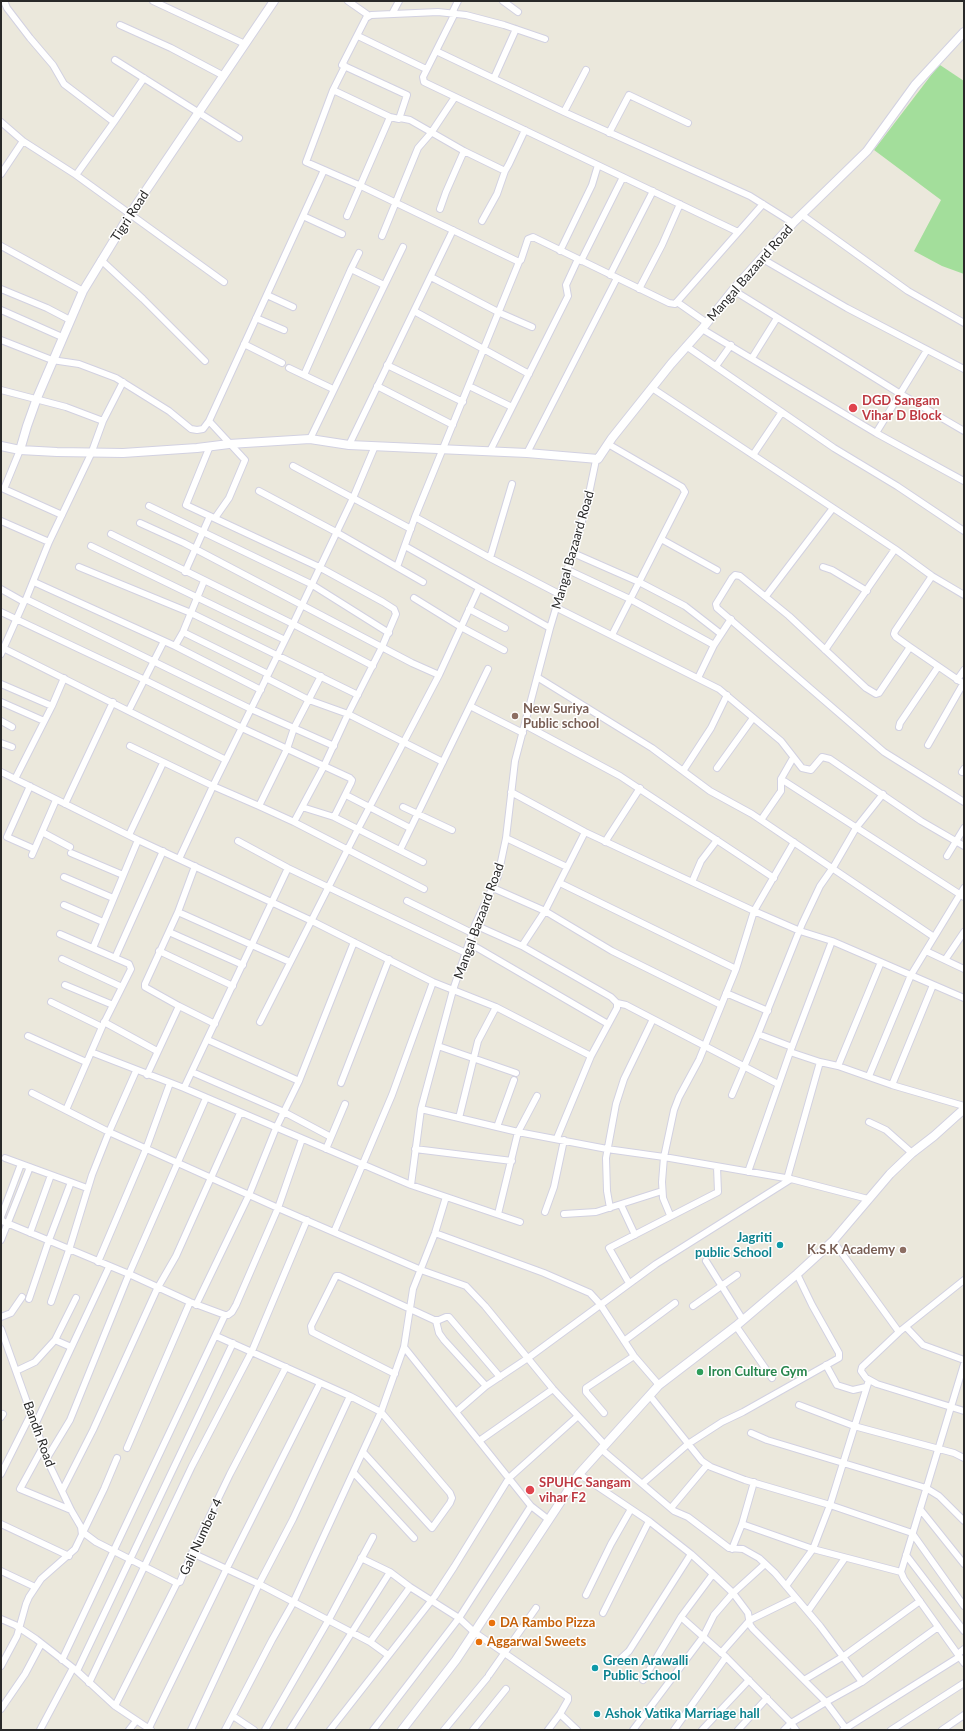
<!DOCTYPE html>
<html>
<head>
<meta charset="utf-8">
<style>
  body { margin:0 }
  #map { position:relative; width:965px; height:1731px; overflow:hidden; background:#ebe8dc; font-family:Lato,sans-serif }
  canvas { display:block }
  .frame { position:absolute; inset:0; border:2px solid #292929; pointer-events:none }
</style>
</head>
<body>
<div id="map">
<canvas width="965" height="1731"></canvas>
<div class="frame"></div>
</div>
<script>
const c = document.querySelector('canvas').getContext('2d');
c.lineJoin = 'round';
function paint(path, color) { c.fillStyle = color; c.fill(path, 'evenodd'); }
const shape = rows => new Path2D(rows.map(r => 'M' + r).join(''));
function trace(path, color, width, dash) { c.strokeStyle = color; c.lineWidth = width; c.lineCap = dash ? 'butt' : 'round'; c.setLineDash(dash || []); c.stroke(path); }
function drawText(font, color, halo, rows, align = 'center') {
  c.font = font + ' Lato,sans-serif'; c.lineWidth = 3; c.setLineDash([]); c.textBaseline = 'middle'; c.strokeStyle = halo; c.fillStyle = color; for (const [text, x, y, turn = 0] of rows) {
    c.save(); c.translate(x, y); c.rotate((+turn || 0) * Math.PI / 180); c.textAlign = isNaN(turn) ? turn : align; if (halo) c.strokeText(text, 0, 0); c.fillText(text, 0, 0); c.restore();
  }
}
const green = shape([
  [940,65,964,81,964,274,942,266,914,251,941,200,874,150,932,74]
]);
const minor = shape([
  [4,1,7,8,30,38,53,65,64,84,114,122],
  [153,1,245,44],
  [348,1,368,15],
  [503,1,518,12],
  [452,13,458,1],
  [455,13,423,77,424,82,738,232],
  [392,14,399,1],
  [120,25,171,48,224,76],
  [358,36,426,69],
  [436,51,564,112,750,196,793,223],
  [115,60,239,138],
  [345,66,333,90,306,162,361,186,517,261,519,262,521,260,528,239,533,237,669,303,675,304,763,204],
  [494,78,516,29],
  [333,90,390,117,399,119,407,95,342,65,366,18,371,15,438,12,466,15,504,25,545,39],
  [564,112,586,70],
  [400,118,410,120,464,151,505,171],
  [1,122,23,141,76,175,224,282],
  [609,133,629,95,688,123],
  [1,174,23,141],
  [76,175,114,122,144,78],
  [440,209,446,192,464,151],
  [802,215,908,291,964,323],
  [303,216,342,234],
  [347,216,390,117],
  [482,221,497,194,505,171,509,164,525,130],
  [382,236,418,148,431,133,455,97],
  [1,246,83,291],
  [560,251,592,185,598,165],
  [761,258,847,308,964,369],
  [101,260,143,299,205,361],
  [581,261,623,177],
  [351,269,359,253],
  [610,275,653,191],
  [431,277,500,313,532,327],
  [1,289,47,308,70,320],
  [639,289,662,245,680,204],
  [733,290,899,393,964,431],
  [267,295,293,307],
  [677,302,707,323],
  [1,310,62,337],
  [414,311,529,374],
  [256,318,284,330],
  [702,329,876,433,964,481],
  [1,340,52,360,79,364,116,378,169,411,191,429,197,430,203,429,209,421],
  [244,344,282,363],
  [686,346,834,448,897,486,964,531],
  [752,358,777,318],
  [387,365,463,402],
  [716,366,731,345],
  [289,368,333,389],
  [304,375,351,269,384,285],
  [377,386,453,425],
  [469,386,512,407],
  [652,388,895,549,932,576,964,595],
  [1,390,66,407,103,421],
  [876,433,927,350],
  [310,439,403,247],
  [608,444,682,487,685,492,612,635],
  [349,445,453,230],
  [210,446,186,505,319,567,383,602,394,609,396,614,382,647,348,714,324,766,294,822],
  [20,450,4,489,62,515],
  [490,451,568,296,566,285,578,259],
  [527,453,617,278],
  [753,455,782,412],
  [293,466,411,529],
  [259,491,336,532,423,582],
  [149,506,311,584,389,633],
  [415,517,490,558,561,595],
  [215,518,229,498,245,460,209,421,324,170],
  [1,521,49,542],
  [140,523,184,543,412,663,439,675],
  [111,534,293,624,373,666],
  [661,539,717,570],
  [91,546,285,640],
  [405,546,550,628],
  [573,553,639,582,685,606,721,634],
  [490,558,512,484],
  [79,567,191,613,358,695],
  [397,567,415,517,519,262],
  [823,567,832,570,867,591],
  [568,570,630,599,714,645,731,619],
  [185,572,210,516],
  [932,576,895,631,894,634,896,637,910,647,964,684],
  [34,582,175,646,261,690],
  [1,589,24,602,26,599,251,709,334,746],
  [766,596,833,508],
  [414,598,461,627,504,650],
  [26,599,49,542,91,454,103,421,123,382],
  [557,608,719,689,781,741,802,768,811,770,822,757,830,759,921,821,964,846],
  [469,609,505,628],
  [1,612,145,680,242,728,350,778,352,780,351,783,334,817],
  [183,632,268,674],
  [175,646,183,632,204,581],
  [1,647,226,760],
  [910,647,879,693,876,694,866,688,789,616,740,576,735,575,732,578,716,604,717,608,884,752,964,802],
  [825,650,895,549],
  [1,654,24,602],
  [537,677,652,748,710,791,752,814,934,937],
  [266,678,309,700,348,714,443,762],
  [698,678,714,645],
  [957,680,964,670],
  [1,684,52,706],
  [1,702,44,721],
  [470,706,523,733],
  [129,710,164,641],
  [1,721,12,727],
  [525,725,620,776,774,878],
  [899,727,900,723,938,667],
  [1,743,12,747],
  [928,745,963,684],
  [130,746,213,786,259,806,294,822,424,889],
  [793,758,781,779,964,897],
  [717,768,753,718],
  [683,771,711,728,727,695],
  [1,772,138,840,312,921,433,982,496,1007,591,1056],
  [962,772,964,769],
  [15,779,52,706,64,678],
  [30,786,7,837,34,849],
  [511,792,585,832,754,911,800,931,832,941,964,998],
  [346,795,410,828],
  [65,804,113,702],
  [259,806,287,749,294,728,321,676],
  [302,807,334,817,423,862],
  [403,807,452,830],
  [761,820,781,791,781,779],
  [42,832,70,847],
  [129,835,163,763],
  [506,838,567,867],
  [238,841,288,868,466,953],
  [605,842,640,788],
  [400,850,488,669],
  [71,853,123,875],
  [32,855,56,800],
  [947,856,964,828],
  [179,859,213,786,293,624,353,498,375,446],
  [195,866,178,912,145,984,145,987,179,1006,215,1024],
  [64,877,113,898],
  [692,882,701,861,717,840],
  [560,883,736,969],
  [493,888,545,911,612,951,721,1005],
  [407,901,472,933],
  [64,905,103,922],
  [178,912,290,962],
  [475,925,522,946,611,997,617,1003,617,1008,591,1056,557,1138],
  [169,932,243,965],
  [60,934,129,964,131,969,102,1027,66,1110],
  [469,943,608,1024],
  [522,946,545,911,585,832],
  [93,948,138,840],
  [159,951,233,986],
  [926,951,964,969],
  [115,958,163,851],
  [62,959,122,987],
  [945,960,964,932],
  [65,985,113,1005],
  [726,993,768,1011],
  [51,1002,102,1027],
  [617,1003,626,1005,778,1084],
  [104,1022,157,1051],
  [260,1022,358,829,439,675,479,588],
  [758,1034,792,1047],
  [28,1036,86,1062],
  [208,1040,299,1081],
  [438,1046,516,1073],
  [91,1052,184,1088,411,1185,520,1222],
  [790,1052,820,1062,838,1066,892,1085,964,1106],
  [838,1066,881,962],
  [192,1072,284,1112,331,1137],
  [147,1075,179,1006],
  [869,1076,911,975,964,888],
  [341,1083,389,959],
  [892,1085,933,985],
  [184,1088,288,868],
  [32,1093,109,1132,278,1208,421,1270,466,1286,485,1306,553,1389,605,1445],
  [732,1095,758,1034,802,924,820,886,834,866,856,828,883,794],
  [421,1109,518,1132,607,1149,664,1157,791,1179,868,1199],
  [459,1118,478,1041,496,1007],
  [869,1122,886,1130,912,1153],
  [497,1127,514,1080],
  [326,1149,345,1104],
  [415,1149,512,1161],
  [5,1158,87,1188],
  [21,1164,1,1217,2,1221,129,1274,190,1302,225,1315,228,1315,232,1312,236,1305,278,1208,302,1139],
  [748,1172,790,1052,832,941],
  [787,1179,820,1062],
  [411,1185,421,1109,453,990,475,925,498,876,506,838,515,761,550,628,586,508,596,460],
  [621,1205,635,1235],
  [610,1208,607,1191,606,1158,616,1104,624,1079,653,1019],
  [545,1212,554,1187,564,1140],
  [498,1214,518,1132,537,1096],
  [564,1214,596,1212,662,1191],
  [670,1215,663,1198,662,1182,664,1157,674,1110,679,1097,699,1060,736,969,754,911,794,842],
  [334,1232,392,1095,433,982],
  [30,1233,51,1175],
  [435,1233,544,1273,590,1293,600,1304,634,1356,659,1385],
  [1,1240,30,1167],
  [833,1241,899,1332],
  [706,1261,743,1320],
  [98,1262,146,1149,170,1083],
  [964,1280,899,1332,862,1367,861,1371,866,1378,877,1384,964,1411],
  [629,1283,609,1248,718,1192,717,1167],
  [29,1299,49,1240,71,1182],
  [51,1302,69,1250,92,1175,109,1132,136,1071],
  [196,1305,249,1195,276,1128,299,1081,354,942],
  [693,1306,737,1275],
  [1,1317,11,1313,22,1297],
  [436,1321,439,1333,444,1340,486,1386],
  [736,1326,772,1378],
  [906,1327,923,1345,964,1360],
  [1,1329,49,1464,71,1510,81,1527,82,1535],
  [216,1336,350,1396,381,1412,450,1493,452,1498,450,1503,432,1528,363,1452],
  [55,1340,71,1347],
  [624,1341,675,1303],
  [964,1364,901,1572,904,1579,964,1663],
  [826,1365,837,1385,853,1390,866,1387],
  [16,1371,35,1362,55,1340,76,1298],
  [395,1374,312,1332,311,1326,336,1276,339,1276,434,1320,439,1320,446,1317,449,1317,500,1377],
  [650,1396,702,1461,711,1467,745,1480,830,1505,912,1533,964,1606],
  [799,1405,854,1426,954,1453,964,1458],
  [456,1412,486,1386,528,1358,656,1264,791,1179],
  [604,1413,586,1392,586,1388,634,1356],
  [1,1417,3,1414],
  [35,1425,109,1267],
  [751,1433,767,1440,926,1488,939,1496,964,1521],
  [479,1441,553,1389],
  [43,1447,20,1489,71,1510],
  [127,1448,190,1302],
  [601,1449,674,1511,688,1517,729,1548,743,1549,759,1558,775,1573,820,1626,862,1682],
  [47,1458,70,1420,129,1274,206,1098],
  [354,1473,414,1538],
  [1,1474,31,1414],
  [579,1474,649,1521,691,1554,713,1574,733,1593,748,1613,750,1625,753,1629,826,1702,791,1723,796,1730],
  [643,1483,688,1444,722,1422,743,1412,839,1358,839,1353,812,1305,797,1274],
  [62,1491,93,1430,157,1289,176,1256,240,1113],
  [531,1506,549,1520],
  [671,1508,707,1465],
  [920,1509,964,1564],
  [1,1524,69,1556],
  [742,1524,813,1549,901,1572],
  [84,1533,96,1542,177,1583],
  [732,1549,742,1524,754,1482],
  [192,1553,259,1584,370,1642,410,1587],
  [906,1555,964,1631],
  [1,1571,35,1587],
  [390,1572,410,1587,459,1618,474,1632,568,1697,568,1700,560,1714,548,1730],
  [786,1586,813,1549,830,1505,869,1380],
  [586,1595,611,1544,631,1509],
  [808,1611,845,1558],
  [603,1613,649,1521],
  [681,1617,726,1657,791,1723,784,1730],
  [1,1619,15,1625,36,1639,77,1671,115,1706,151,1730],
  [370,1642,388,1655],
  [721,1653,750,1620,795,1598],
  [958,1654,964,1649],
  [62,1660,225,1315],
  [617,1662,629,1651,691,1554],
  [1,1666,17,1636,26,1604,29,1597,41,1579,75,1549,104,1489,117,1458],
  [77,1671,233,1343],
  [489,1675,536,1608],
  [643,1680,681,1617,713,1574],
  [804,1680,844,1656,920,1601],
  [89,1683,192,1466,252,1351,307,1220],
  [115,1706,177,1583,180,1582,191,1555,230,1474,286,1367],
  [1,1709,25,1674,41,1644],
  [560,1714,577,1730],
  [233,1716,254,1730],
  [149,1728,227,1568,320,1383],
  [40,1730,73,1668],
  [129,1730,136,1721],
  [191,1730,259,1584,293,1519,350,1396],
  [225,1730,272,1640,293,1603,381,1412,404,1347,413,1289,435,1233,446,1197],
  [265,1730,328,1621,373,1537],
  [290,1730,390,1572,361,1558],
  [330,1730,435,1596,454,1567,509,1478,578,1416],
  [373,1730,459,1618,531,1506,404,1347],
  [444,1730,487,1678],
  [473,1730,506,1689],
  [633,1730,703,1637,714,1615,733,1593,765,1564],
  [674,1730,726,1657],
  [702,1730,749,1680],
  [738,1730,767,1698],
  [843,1730,959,1657],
  [847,1730,826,1702,862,1682,938,1627],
  [891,1730,964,1683],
  [942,1730,964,1715]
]);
const tertiary = shape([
  [1,446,20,450,57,452,123,453,197,448,229,444,310,439,349,445,527,453,598,459,612,438,671,364,702,329,733,290,793,223,867,151,915,85,964,32],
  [20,450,27,426,37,398,83,291,130,214,274,1],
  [402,1730,456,1660,579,1474,659,1385,736,1326,797,1274,833,1241,890,1174,912,1153,934,1136,964,1109]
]);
const markers = [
  [853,408,5,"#e0444e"],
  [515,716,4,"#8d6e63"],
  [780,1245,4,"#0f9aa8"],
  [903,1250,4,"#8d6e63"],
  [700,1372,4,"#2e9e5b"],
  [530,1490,5,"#e0444e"],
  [492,1623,4,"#e8710a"],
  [479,1642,4,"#e8710a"],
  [595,1668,4,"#0f9aa8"],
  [597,1714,4,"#0f9aa8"]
];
const streetNames = [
  ["Tigri Road",130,216,-57],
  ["Mangal Bazaard Road",750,273,-49],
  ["Mangal Bazaard Road",573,550,-74],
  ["Mangal Bazaard Road",479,921,-70],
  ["Bandh Road",39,1434,70],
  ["Gali Number 4",201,1537,-65]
];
const healthNames = [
  ["DGD Sangam",862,401],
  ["Vihar D Block",862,416],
  ["SPUHC Sangam",539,1483],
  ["vihar F2",539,1498]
];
const educationNames = [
  ["New Suriya",523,709],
  ["Public school",523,724],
  ["K.S.K Academy",895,1250,"right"]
];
const cultureNames = [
  ["Jagriti",772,1238,"right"],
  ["public School",772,1253,"right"],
  ["Green Arawalli",603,1661],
  ["Public School",603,1676],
  ["Ashok Vatika Marriage hall",605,1714]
];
const leisureNames = [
  ["Iron Culture Gym",708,1372]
];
const foodNames = [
  ["DA Rambo Pizza",500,1623],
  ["Aggarwal Sweets",487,1642]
];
paint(green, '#a3de9b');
trace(minor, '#d2d1e1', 8);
trace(tertiary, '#d2d1e1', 10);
trace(minor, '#fff', 6);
trace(tertiary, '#fff', 8);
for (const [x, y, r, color] of markers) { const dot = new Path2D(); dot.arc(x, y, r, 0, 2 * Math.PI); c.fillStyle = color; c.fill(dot); trace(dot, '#fff', 1.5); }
drawText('13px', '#292929', '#fff', streetNames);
drawText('bold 13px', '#be3a42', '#fff', healthNames, 'left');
drawText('bold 13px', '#785e54', '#fff', educationNames, 'left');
drawText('bold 13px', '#0d838f', '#fff', cultureNames, 'left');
drawText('bold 13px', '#27864d', '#fff', leisureNames, 'left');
drawText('bold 13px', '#c56008', '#fff', foodNames, 'left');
</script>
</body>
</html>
